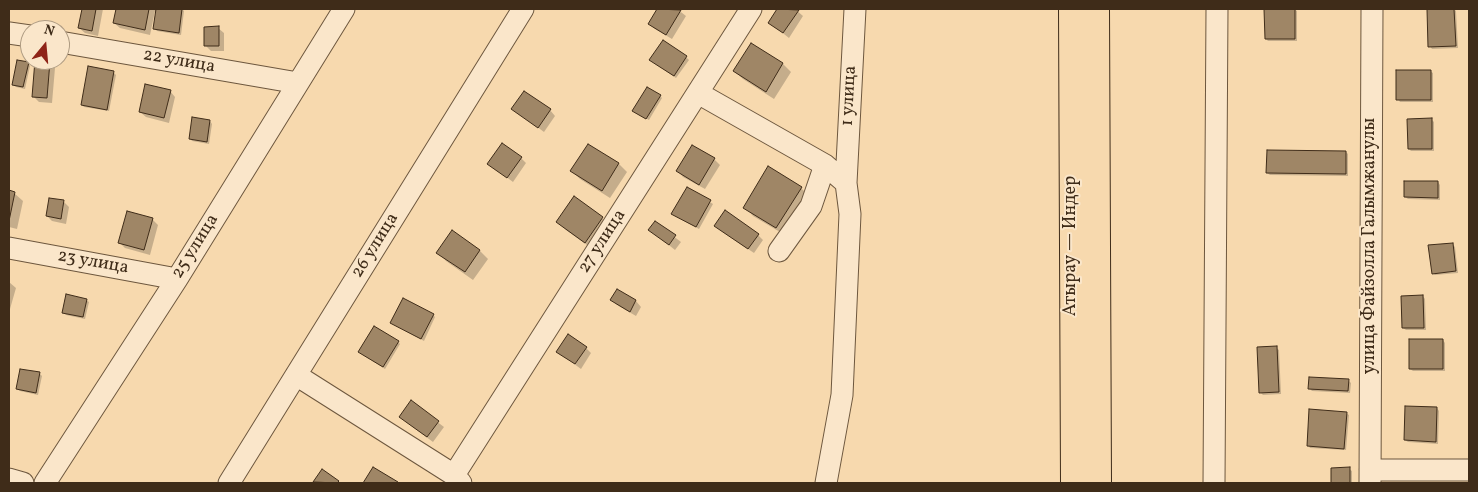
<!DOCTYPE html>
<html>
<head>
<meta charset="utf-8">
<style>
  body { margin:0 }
  #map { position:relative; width:1478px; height:492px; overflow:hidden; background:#f7d9ae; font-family:Vollkorn,serif }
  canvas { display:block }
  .frame { position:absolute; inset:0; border:10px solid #3f2c19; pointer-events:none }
  .north { position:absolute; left:20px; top:20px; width:50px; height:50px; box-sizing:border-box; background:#fae6ca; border:1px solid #af9c83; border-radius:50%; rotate:17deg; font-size:14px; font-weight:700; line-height:20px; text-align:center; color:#3f2c19 }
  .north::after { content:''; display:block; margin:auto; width:18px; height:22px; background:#8f2418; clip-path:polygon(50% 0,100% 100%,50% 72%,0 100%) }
</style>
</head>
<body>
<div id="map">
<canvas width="1478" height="492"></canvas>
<div class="frame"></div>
<div class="north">N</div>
</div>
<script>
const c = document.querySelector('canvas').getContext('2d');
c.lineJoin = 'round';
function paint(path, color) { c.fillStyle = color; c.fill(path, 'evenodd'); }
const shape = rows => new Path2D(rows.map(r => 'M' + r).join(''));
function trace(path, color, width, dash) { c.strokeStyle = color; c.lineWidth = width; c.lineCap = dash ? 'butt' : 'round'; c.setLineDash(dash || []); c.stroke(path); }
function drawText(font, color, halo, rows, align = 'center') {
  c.font = font + ' Vollkorn,serif'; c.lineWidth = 4; c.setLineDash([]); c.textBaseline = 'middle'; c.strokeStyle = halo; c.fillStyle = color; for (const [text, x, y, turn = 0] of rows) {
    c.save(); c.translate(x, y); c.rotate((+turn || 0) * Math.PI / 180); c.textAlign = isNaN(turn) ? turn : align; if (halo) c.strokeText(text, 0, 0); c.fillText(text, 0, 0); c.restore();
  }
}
const shadow = shape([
  [83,9,103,9,98,36,85,33,79,28],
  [117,9,155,9,157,11,158,9,182,9,184,11,181,35,157,31,155,29,157,12,155,11,150,35,120,28,114,23],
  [659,9,677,9,686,16,672,39,655,29,650,24],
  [779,9,795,9,803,16,789,38,770,23],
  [1266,9,1294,9,1297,11,1297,41,1268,41,1266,39],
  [1454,9,1456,11,1458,48,1432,49,1430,46,1428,10],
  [218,28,224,33,224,51,211,51,206,46],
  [751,44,783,64,791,72,774,99,743,79,734,71],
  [686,57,689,60,676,78,653,62],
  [28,63,30,66,25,89,16,87,13,84],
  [50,63,55,68,52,103,39,102,33,96],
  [1430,71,1433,73,1433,102,1400,102,1398,99],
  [113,72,116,75,109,111,84,107,82,105],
  [170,91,175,97,169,123,146,117,140,112],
  [660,96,662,98,649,120,636,113],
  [513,109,550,110,555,116,544,132],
  [193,118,210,121,212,124,209,144,192,141,190,138],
  [1432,120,1434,122,1434,151,1411,151,1409,149],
  [589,145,619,164,627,172,610,198,580,179,572,171],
  [1346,152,1348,154,1348,176,1270,175,1267,173],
  [521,158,526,163,513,182,489,164],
  [714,159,720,165,705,189,683,177,678,171],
  [1438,182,1440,185,1440,200,1408,199,1405,197],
  [687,188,713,204,699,229,675,216],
  [801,188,809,196,785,235,753,216,745,207],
  [9,192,14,193,23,201,17,229,9,227],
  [575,198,602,218,611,227,594,250,566,230,558,221],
  [63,201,69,207,66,224,52,221,47,216],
  [152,219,158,225,150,255,125,248,119,242],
  [655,222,681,242,675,250,650,230],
  [721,231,758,235,763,240,754,253],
  [452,232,480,251,488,259,473,280,446,261,438,252],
  [1452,244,1455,247,1458,273,1435,275,1433,273],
  [9,282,16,288,10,309,9,309],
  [617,290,636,301,641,307,636,316,617,305,612,300],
  [1423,296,1425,299,1426,330,1406,330,1403,328],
  [86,300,89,302,85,319,66,315,64,313],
  [433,315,435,317,424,341,392,323],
  [1443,340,1445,343,1445,371,1413,371,1410,369],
  [398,342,400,344,385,369,362,354],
  [586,348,591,353,581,369,558,352],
  [1276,348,1279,350,1281,394,1263,395,1260,392],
  [40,374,42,376,38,395,20,391,17,389],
  [1348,380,1351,383,1350,393,1312,391,1310,389],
  [411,402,444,427,433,442,406,422],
  [1437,408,1439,411,1438,444,1408,442,1405,440],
  [1346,413,1349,415,1346,450,1310,448,1308,445],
  [1332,469,1349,469,1352,471,1352,483,1332,483],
  [315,482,338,482,340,483,316,483]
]);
const building = shape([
  [82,9,96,9,92,31,78,28,82,9],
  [116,9,149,9,145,30,113,23,116,9],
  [156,9,182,9,179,33,153,29,156,9],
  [657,9,681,10,666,35,648,24,657,9],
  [777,9,799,10,783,33,768,23,777,9],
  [1264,9,1295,9,1295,39,1265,39,1264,9],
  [1427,9,1454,9,1456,46,1428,47,1427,9],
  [219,26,219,46,204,46,204,27,219,26],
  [663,40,687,56,674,76,649,60,663,40],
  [751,43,783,63,766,92,733,71,751,43],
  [17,60,29,62,23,87,12,85,17,60],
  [35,60,50,61,47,98,32,97,35,60],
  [88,66,114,71,107,110,81,105,88,66],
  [1396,70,1431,70,1431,100,1396,100,1396,70],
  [145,84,171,90,164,118,139,112,145,84],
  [647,87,661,95,646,119,632,111,647,87],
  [524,91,551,109,538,128,511,109,524,91],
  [192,117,210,120,207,142,189,139,192,117],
  [1432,118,1432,149,1408,149,1407,119,1432,118],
  [502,143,522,157,507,178,487,164,502,143],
  [588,144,619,163,602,191,570,171,588,144],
  [692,145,715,158,699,185,676,171,692,145],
  [1267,150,1346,151,1346,174,1266,173,1267,150],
  [768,166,802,187,776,228,743,208,768,166],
  [1404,181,1438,181,1438,198,1404,197,1404,181],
  [687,187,711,200,696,227,671,214,687,187],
  [9,190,15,192,9,221,9,190],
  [574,196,603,217,585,243,556,222,574,196],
  [49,198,64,200,61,219,46,216,49,198],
  [725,210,759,234,748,249,714,226,725,210],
  [127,211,153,218,144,250,118,243,127,211],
  [655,221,676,235,669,245,648,230,655,221],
  [452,230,480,250,465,272,436,253,452,230],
  [1453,243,1456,271,1432,274,1428,245,1453,243],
  [617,289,636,300,630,312,610,300,617,289],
  [66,294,87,299,83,317,62,313,66,294],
  [1423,295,1424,328,1402,328,1401,296,1423,295],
  [403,298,434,314,421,339,390,323,403,298],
  [374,326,399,341,383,367,358,352,374,326],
  [568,334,587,347,575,364,556,352,568,334],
  [1409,339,1443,339,1443,369,1409,369,1409,339],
  [1277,346,1279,392,1259,393,1257,347,1277,346],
  [20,369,40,372,36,393,16,389,20,369],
  [1309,377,1349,379,1348,391,1308,389,1309,377],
  [411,400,439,421,427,437,399,417,411,400],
  [1405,406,1437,407,1436,442,1404,440,1405,406],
  [1309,409,1347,412,1344,449,1307,446,1309,409],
  [373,467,398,482,397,483,363,483,373,467],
  [1350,467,1350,483,1331,483,1331,468,1350,467],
  [322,469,339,481,337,483,313,482,322,469]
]);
const minor = shape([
  [9,33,30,36],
  [60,42,298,83],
  [698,93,825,165,846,183,850,214,842,395,826,483],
  [846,183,855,9],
  [9,248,177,279],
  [779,251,811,206,825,165],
  [296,375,454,475,461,483],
  [1370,470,1469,470],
  [454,475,751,9],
  [9,479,23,483],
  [45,483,177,279,344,9],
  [229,483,523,9],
  [1214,483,1217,9],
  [1370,483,1372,9]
]);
const major = shape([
  [1072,9,1074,483],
  [1096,9,1098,483]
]);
const streetNames = [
  ["22 улица",179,62,10],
  ["1 улица",850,96,-87],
  ["27 улица",603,242,-57],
  ["26 улица",376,246,-58],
  ["Атырау — Индер",1072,246,-90],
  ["улица Файзолла Галымжанулы",1371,246,-90],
  ["25 улица",196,247,-58],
  ["23 улица",93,263,10]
];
paint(shadow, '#0003');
paint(building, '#9f8666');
trace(building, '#3f2c19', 1);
trace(minor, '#6d573e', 23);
trace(major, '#3f2c19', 28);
trace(minor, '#fae6ca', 21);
trace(major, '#f7d9ae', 26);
drawText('18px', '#3f2c19', '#fae6ca', streetNames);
</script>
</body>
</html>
